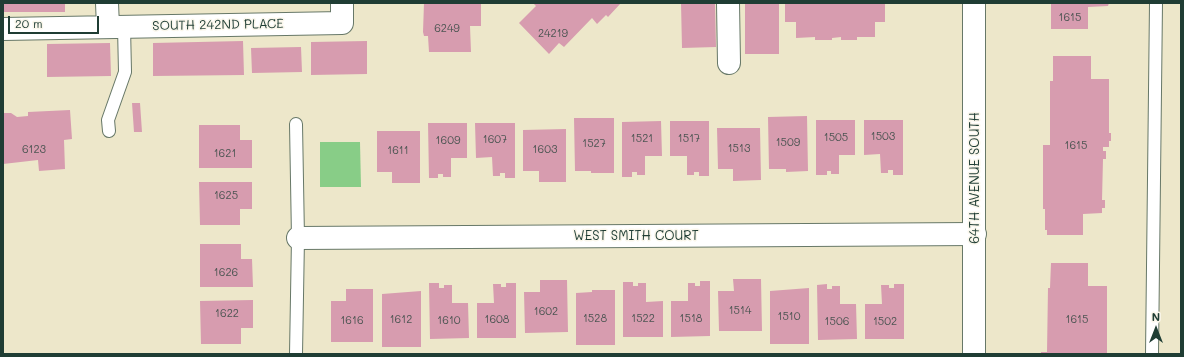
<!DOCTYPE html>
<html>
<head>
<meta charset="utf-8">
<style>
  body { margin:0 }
  #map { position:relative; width:1184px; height:357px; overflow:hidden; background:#ede7ca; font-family:Mali,sans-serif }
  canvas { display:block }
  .frame { position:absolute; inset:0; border:4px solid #1f3d34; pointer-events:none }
  .north { position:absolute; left:1136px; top:309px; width:40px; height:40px; -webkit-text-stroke:3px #fbf7ec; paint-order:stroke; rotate:0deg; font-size:11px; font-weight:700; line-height:16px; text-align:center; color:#1f3d34 }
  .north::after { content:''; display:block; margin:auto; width:14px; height:18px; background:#1f3d34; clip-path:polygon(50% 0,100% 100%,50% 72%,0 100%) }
  .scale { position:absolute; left:8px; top:16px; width:91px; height:18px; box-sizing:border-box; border:2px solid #1f3d34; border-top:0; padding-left:5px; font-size:12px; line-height:14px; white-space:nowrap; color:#1f3d34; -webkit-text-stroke:3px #fbf7ec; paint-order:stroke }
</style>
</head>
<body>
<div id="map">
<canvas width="1184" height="357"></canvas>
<div class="frame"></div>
<div class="north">N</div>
<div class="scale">20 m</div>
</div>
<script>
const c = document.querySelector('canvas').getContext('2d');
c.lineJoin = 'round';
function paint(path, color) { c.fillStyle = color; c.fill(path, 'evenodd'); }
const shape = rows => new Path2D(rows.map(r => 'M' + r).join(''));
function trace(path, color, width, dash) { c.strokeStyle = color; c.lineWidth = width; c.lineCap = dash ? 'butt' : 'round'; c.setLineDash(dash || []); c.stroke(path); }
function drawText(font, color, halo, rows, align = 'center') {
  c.font = font + ' Mali,sans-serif'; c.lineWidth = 3; c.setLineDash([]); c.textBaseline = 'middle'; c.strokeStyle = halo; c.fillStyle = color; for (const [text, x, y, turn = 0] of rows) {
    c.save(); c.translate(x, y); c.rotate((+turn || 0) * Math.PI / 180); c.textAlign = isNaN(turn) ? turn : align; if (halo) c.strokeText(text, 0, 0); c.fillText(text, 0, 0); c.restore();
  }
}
const green = shape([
  [320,142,360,142,361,187,320,187]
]);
const building = shape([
  [3,3,65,3,65,12,3,12],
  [424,3,481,3,481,26,470,26,471,52,429,52,428,36,424,36,423,32],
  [533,3,621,3,608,17,606,15,597,24,592,18,564,47,559,43,549,54,519,23,536,6],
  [681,3,715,3,716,47,682,48],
  [745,3,779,3,779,54,745,54],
  [785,3,885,3,885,22,875,22,875,37,857,37,857,40,841,40,841,37,832,38,832,40,815,40,815,37,796,38,796,22,785,22],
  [1051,3,1109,3,1108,6,1088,7,1088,29,1051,29],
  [243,41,244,75,153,76,153,43],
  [367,41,367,74,311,75,311,42],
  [110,43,111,76,47,77,47,44],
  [301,47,302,72,252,73,251,48],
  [1053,56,1091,56,1091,79,1109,79,1109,133,1111,133,1111,141,1109,141,1109,147,1103,147,1103,151,1106,151,1106,159,1103,159,1102,200,1105,200,1105,208,1102,208,1102,213,1083,214,1083,235,1047,235,1047,230,1045,230,1045,209,1043,209,1043,145,1050,145,1050,81,1053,81],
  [132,103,140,103,142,132,134,132],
  [70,110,72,139,64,140,65,169,39,171,38,160,3,164,3,113,11,113,17,117,28,116,28,112],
  [807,116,808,171,786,172,786,169,769,169,768,117],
  [574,118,614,118,614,173,591,173,591,171,575,171],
  [816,120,855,120,855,155,839,155,839,174,831,174,831,171,827,171,827,175,816,175],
  [864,120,903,120,903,175,893,175,893,170,888,170,888,173,881,173,880,154,864,155],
  [661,121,662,156,645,156,645,175,637,175,637,172,632,172,632,177,622,177,622,122],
  [670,121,709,121,709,176,699,176,699,172,694,172,694,175,687,175,687,156,670,156],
  [428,123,467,123,467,158,451,158,451,177,443,177,443,174,438,174,438,178,429,178],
  [475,123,515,123,515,178,505,178,505,173,500,173,500,176,493,176,492,157,476,158],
  [199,125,240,125,240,140,252,140,252,168,199,168],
  [717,128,760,128,761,180,733,181,733,169,718,169],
  [566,129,566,182,539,182,539,171,523,171,523,130],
  [377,131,420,131,420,183,392,183,392,172,377,172],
  [199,182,252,182,252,209,240,209,240,225,200,225],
  [200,244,241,244,241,259,252,259,253,287,200,287],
  [1051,263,1088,263,1088,286,1107,286,1107,353,1041,354,1041,352,1047,352,1048,288,1050,288],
  [733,279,761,279,762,331,719,331,718,291,734,291],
  [540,280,567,280,568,332,525,333,524,292,540,292],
  [700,281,710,281,710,336,671,337,671,301,688,301,688,283,695,283,695,286,700,286],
  [623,282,633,282,633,286,638,286,638,283,646,283,646,302,663,301,663,337,623,337],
  [429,283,439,283,439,288,444,288,444,285,452,285,452,303,468,303,469,338,430,339],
  [506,283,516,283,516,338,477,338,477,303,494,303,493,284,501,284,501,287,506,287],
  [827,284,827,289,832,289,832,286,840,286,840,304,856,304,857,339,818,340,817,285],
  [894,284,904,284,904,339,865,339,865,304,882,304,881,285,889,285,889,288,894,288],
  [809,288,809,344,770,344,770,291],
  [346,289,373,289,373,342,331,342,331,301,346,301],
  [592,290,615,290,615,345,576,345,576,293,592,292],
  [421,291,421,347,382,347,382,294],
  [253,300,253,328,241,328,241,344,201,344,200,301]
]);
const service = shape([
  [296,124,298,238,296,354],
  [109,131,108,120,125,72,124,27],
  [1152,354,1156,3]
]);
const minor = shape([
  [107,3,108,27],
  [728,3,729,63],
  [3,29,342,23,342,3],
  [298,238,975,234]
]);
const tertiary = shape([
  [974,3,974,354]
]);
const numberNames = [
  ["1615",1070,18],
  ["6249",447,29],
  ["24219",553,34],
  ["1503",883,137],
  ["1505",836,138],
  ["1521",642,139],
  ["1517",689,139],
  ["1607",495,140],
  ["1609",448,141],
  ["1509",788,143],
  ["1527",594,144],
  ["1615",1076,146],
  ["1513",739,149],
  ["6123",34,150],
  ["1603",545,150],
  ["1611",398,151],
  ["1621",225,154],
  ["1625",226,196],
  ["1626",226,273],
  ["1514",740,311],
  ["1602",546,312],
  ["1622",227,314],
  ["1510",789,317],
  ["1528",595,319],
  ["1522",643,319],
  ["1518",691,319],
  ["1612",401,320],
  ["1608",497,320],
  ["1615",1077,320],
  ["1616",352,321],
  ["1610",449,321],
  ["1506",837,322],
  ["1502",885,322]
];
const streetNames = [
  ["SOUTH 242ND PLACE",218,25,-1],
  ["64TH AVENUE SOUTH",975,178,-90],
  ["WEST SMITH COURT",636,236]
];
paint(green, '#88cd87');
paint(building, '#d79caf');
trace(service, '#677868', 14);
trace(minor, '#677868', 24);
trace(tertiary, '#677868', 24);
trace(service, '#fff', 12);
trace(minor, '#fff', 22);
trace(tertiary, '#fff', 22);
drawText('11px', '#4d5553', null, numberNames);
drawText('13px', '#1f3d34', '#fbf7ec', streetNames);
</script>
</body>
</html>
